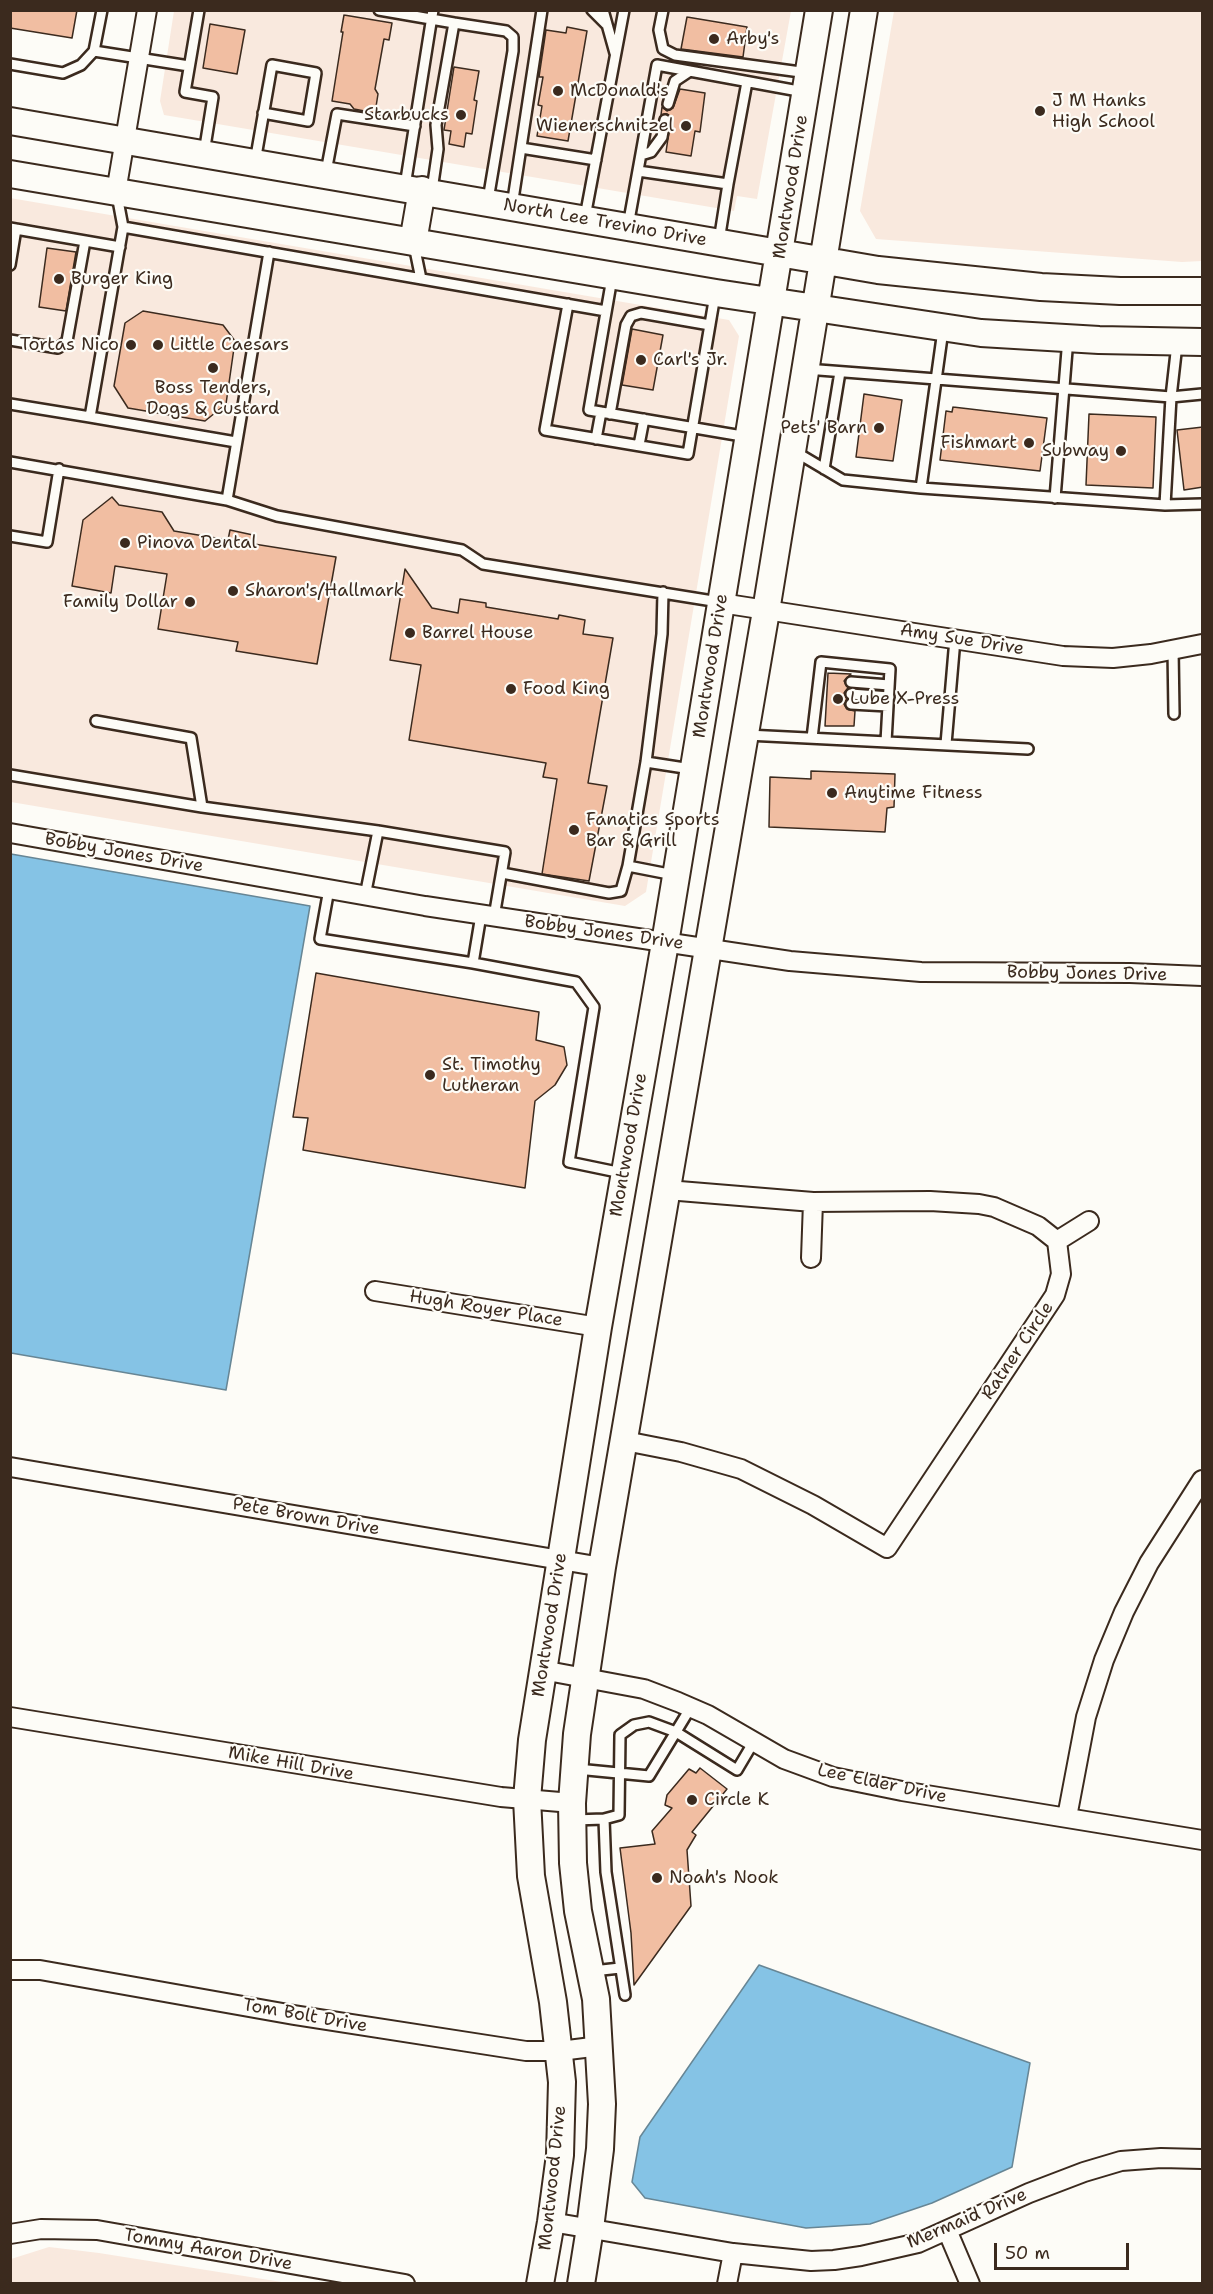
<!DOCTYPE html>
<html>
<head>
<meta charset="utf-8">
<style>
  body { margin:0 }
  #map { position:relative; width:1213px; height:2294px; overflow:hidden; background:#fdfcf7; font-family:"Shantell Sans",sans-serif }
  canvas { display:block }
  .frame { position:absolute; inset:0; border:12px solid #3b2a1e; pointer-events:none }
  .scale { position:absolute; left:994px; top:2243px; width:135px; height:27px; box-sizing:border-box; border:3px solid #3b2a1e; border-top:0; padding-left:8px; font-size:18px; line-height:21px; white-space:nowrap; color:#3b2a1e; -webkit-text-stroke:4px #fdfcf7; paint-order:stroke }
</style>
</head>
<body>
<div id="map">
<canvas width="1213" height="2294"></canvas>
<div class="frame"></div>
<div class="scale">50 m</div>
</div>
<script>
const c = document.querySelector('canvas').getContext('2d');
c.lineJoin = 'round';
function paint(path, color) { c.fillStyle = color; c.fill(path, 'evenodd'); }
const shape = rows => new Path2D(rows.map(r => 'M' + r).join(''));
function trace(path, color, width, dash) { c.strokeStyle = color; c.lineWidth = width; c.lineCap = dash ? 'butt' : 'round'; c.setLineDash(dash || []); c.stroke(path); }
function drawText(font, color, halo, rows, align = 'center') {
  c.font = font + ' "Shantell Sans",sans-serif'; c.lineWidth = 4.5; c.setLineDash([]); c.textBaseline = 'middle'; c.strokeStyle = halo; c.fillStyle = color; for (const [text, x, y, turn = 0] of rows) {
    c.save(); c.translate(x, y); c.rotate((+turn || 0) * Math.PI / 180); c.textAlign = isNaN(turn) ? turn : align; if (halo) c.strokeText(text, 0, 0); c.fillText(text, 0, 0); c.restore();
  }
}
const built = shape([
  [174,11,791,11,757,199,737,196,734,211,164,115,160,101],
  [894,11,1202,11,1202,261,1182,262,876,239,860,211],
  [10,198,729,320,739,336,646,892,625,906,11,802],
  [49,2247,99,2253,288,2283,11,2283,11,2259]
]);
const water = shape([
  [11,854,310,906,226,1390,11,1353,11,854],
  [759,1965,1030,2063,1012,2167,932,2203,870,2224,806,2228,645,2198,632,2182,640,2137,759,1965]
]);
const building = shape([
  [10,10,77,10,72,38,10,28,10,10],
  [344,15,392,23,389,40,384,39,375,89,378,94,375,113,354,109,350,104,332,101,343,32,341,32,344,15],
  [687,17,747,27,743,57,681,49,687,17],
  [210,24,245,30,237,74,203,68,210,24],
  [567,27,587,31,568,141,537,136,542,106,538,105,543,77,539,77,546,30,566,33,567,27],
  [454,67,479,71,474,100,477,101,472,134,466,133,464,147,449,144,451,131,444,130,454,67],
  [680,89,705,93,700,132,695,131,691,156,666,152,671,118,667,114,661,115,662,107,667,111,673,108,680,89],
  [47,248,76,252,66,311,39,307,47,248],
  [143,311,223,325,235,341,226,404,205,421,128,408,114,386,125,323,143,311],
  [632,329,663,335,653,390,622,385,632,329],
  [864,394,902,400,893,461,856,457,864,394],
  [953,407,1047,418,1040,471,940,460,946,411,952,412,953,407],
  [1089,414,1156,417,1153,488,1086,485,1089,414],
  [1203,427,1203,487,1184,490,1177,430,1203,427],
  [112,497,119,505,162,512,174,531,228,540,230,530,253,535,254,544,336,557,317,664,236,651,238,642,158,629,167,574,115,566,111,593,72,586,83,520,112,497],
  [405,569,432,608,458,613,460,599,486,603,486,607,558,619,559,615,585,620,583,634,613,638,588,783,607,786,589,881,542,874,557,779,543,777,546,763,409,740,421,665,390,660,405,569],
  [828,673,851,674,844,681,848,688,844,693,847,699,844,704,847,709,855,711,854,726,825,726,828,673],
  [811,771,895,774,894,807,887,808,885,832,769,827,770,777,811,779,811,771],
  [316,973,539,1012,536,1040,564,1047,567,1065,555,1085,535,1101,525,1188,303,1150,308,1118,293,1117,316,973],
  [700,1768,727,1789,692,1832,696,1835,687,1850,691,1906,634,1985,631,1933,620,1848,655,1844,652,1831,672,1808,665,1805,667,1795,689,1769,696,1773,700,1768]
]);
const lane = shape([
  [199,10,185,92,213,97,204,153],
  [379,10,454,23],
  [592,10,606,24],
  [603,10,615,53],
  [663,10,659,30,663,49,675,55,808,73],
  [94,51,189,66],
  [10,64,63,73,81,65,94,51,102,10],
  [668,104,675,81,690,71],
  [521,148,596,160],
  [641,155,651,152,662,137,665,120],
  [255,162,272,65,316,73,308,121,263,113],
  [638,171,728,184,747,82],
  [326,172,337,114,415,126],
  [405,186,433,10],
  [432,190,438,149,436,125,454,23,506,31,513,37,513,51,488,200],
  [117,195,123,227,606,311],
  [512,206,542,10],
  [585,217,624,10],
  [628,226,657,65,804,92],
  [10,228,120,247],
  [719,241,728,184],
  [414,245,421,279],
  [10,265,16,229],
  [612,278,589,410,748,437],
  [568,304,545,430,688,454,715,295],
  [10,340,58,348,67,341,85,241],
  [1177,344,1171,397,1202,394],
  [806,369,1171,397,1165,505],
  [10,404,90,417,123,227],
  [610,414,626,325,631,316,641,313,710,325],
  [90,417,236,442],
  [596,439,601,412],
  [639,445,644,419],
  [794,451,843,480,921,488,1165,505,1202,504],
  [10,462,227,500,277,516,462,550,483,564,719,602],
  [824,469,840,372],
  [921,488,943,330],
  [1055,498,1068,338],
  [227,500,269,252],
  [10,536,47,542,59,469],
  [1173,649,1174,714],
  [851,682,889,685],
  [851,694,889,697],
  [851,704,888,706],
  [747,735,1028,749],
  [812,738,821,662,890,669,886,742],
  [946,744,955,639],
  [646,762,691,769],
  [10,775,202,807,191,738,96,721],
  [202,807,378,831,505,852,494,917],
  [628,866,674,875],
  [502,873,609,893,621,891,628,866,646,762,662,634,663,592],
  [329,889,320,939,473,963],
  [365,896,378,831],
  [481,915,473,963,576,982,594,1007,569,1162,622,1173],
  [577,1769,649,1776,691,1707],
  [604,1819,606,1872,625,1995],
  [574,1820,604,1819,619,1815,620,1735,634,1725,649,1722,676,1732,737,1770,753,1743],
  [593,1971,620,1968]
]);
const street = shape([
  [116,192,147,10],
  [721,603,1063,656,1113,658,1151,654,1202,644],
  [10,833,425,906,790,961,921,972,1130,973,1202,976],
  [1057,1241,1089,1221],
  [811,1258,813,1202],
  [375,1291,598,1327],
  [625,1441,681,1452,741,1469,813,1505,887,1548,1055,1295,1061,1274,1057,1241,1038,1226,994,1207,979,1204,930,1201,813,1202,667,1190],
  [10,1467,602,1567],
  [542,1670,644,1689,678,1702,708,1715,784,1759,833,1777,902,1791,1202,1840],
  [10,1717,501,1797,572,1803],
  [1067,1817,1086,1717,1104,1660,1124,1612,1149,1563,1202,1480],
  [10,1970,40,1970,294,2015,526,2051,560,2051,600,2046],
  [551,2222,733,2253,811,2261,834,2260,861,2256,918,2243,1029,2193,1084,2172,1121,2161,1161,2158,1202,2159],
  [947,2230,970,2284],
  [10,2234,41,2229,97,2230,405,2284],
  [727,2284,733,2253]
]);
const secondary = shape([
  [10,121,878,270,1041,287,1120,291,1202,291],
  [10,174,716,293,981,333,1099,340,1202,342],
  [413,242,422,190],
  [540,2284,551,2222,560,2155,562,2082,553,2002,531,1876,527,1799,532,1740,598,1327,665,943,819,10],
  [581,2284,590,2228,600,2149,602,2104,596,1999,578,1911,573,1863,572,1803,577,1734,602,1567,766,611,864,10]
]);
const markers = [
  [714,39,6,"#3b2a1e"],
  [558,91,6,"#3b2a1e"],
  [1040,111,6,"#3b2a1e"],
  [461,115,6,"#3b2a1e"],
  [686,126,6,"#3b2a1e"],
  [59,279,6,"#3b2a1e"],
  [131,345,6,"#3b2a1e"],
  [158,345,6,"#3b2a1e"],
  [641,360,6,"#3b2a1e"],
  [213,368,6,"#3b2a1e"],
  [879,428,6,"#3b2a1e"],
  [1029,443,6,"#3b2a1e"],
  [1121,451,6,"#3b2a1e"],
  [125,543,6,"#3b2a1e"],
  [233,591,6,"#3b2a1e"],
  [190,602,6,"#3b2a1e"],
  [410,633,6,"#3b2a1e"],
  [511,689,6,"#3b2a1e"],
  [838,699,6,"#3b2a1e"],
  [832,793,6,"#3b2a1e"],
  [574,830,6,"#3b2a1e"],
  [430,1075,6,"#3b2a1e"],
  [692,1800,6,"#3b2a1e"],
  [657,1878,6,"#3b2a1e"]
];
const poiNames = [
  ["Arby's",726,39],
  ["McDonald's",570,91],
  ["J M Hanks",1052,101],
  ["High School",1052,122],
  ["Starbucks",449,115,"right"],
  ["Wienerschnitzel",674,126,"right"],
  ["Burger King",71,279],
  ["Tortas Nico",119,345,"right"],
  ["Little Caesars",170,345],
  ["Carl's Jr.",653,360],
  ["Boss Tenders,",213,388,"center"],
  ["Dogs & Custard",213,409,"center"],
  ["Pets' Barn",867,428,"right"],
  ["Fishmart",1017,443,"right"],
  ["Subway",1109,451,"right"],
  ["Pinova Dental",137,543],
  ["Sharon's/Hallmark",245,591],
  ["Family Dollar",178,602,"right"],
  ["Barrel House",422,633],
  ["Food King",523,689],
  ["Lube X-Press",850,699],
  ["Anytime Fitness",844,793],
  ["Fanatics Sports",586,820],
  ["Bar & Grill",586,841],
  ["St. Timothy",442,1065],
  ["Lutheran",442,1086],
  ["Circle K",704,1800],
  ["Noah's Nook",669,1878]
];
const streetNames = [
  ["Montwood Drive",791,187,-81],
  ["North Lee Trevino Drive",605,223,10],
  ["Amy Sue Drive",962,640,9],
  ["Montwood Drive",711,666,-81],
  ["Bobby Jones Drive",124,853,10],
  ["Bobby Jones Drive",604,933,8],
  ["Bobby Jones Drive",1087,974,1],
  ["Montwood Drive",629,1145,-80],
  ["Hugh Royer Place",486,1309,9],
  ["Ratner Circle",1018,1351,-56],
  ["Pete Brown Drive",306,1517,10],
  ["Montwood Drive",550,1625,-81],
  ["Mike Hill Drive",291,1764,10],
  ["Lee Elder Drive",882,1784,12],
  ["Tom Bolt Drive",305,2016,10],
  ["Montwood Drive",553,2178,-84],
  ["Mermaid Drive",967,2219,-23],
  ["Tommy Aaron Drive",208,2250,10]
];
paint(built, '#f9e9de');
paint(water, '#85c3e5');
trace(water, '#678695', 1.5);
paint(building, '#f1bea2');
trace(building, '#3b2a1e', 1.5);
trace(lane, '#3b2a1e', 14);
trace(street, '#3b2a1e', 22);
trace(secondary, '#3b2a1e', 30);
trace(lane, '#fdfcf7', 9);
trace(street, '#fdfcf7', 18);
trace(secondary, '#fdfcf7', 26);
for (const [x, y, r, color] of markers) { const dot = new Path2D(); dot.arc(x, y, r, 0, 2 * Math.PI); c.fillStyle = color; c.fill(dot); trace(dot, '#fdfcf7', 2); }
drawText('18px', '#3b2a1e', '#fdfcf7', poiNames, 'left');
drawText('18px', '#3b2a1e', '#fdfcf7', streetNames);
</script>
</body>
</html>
